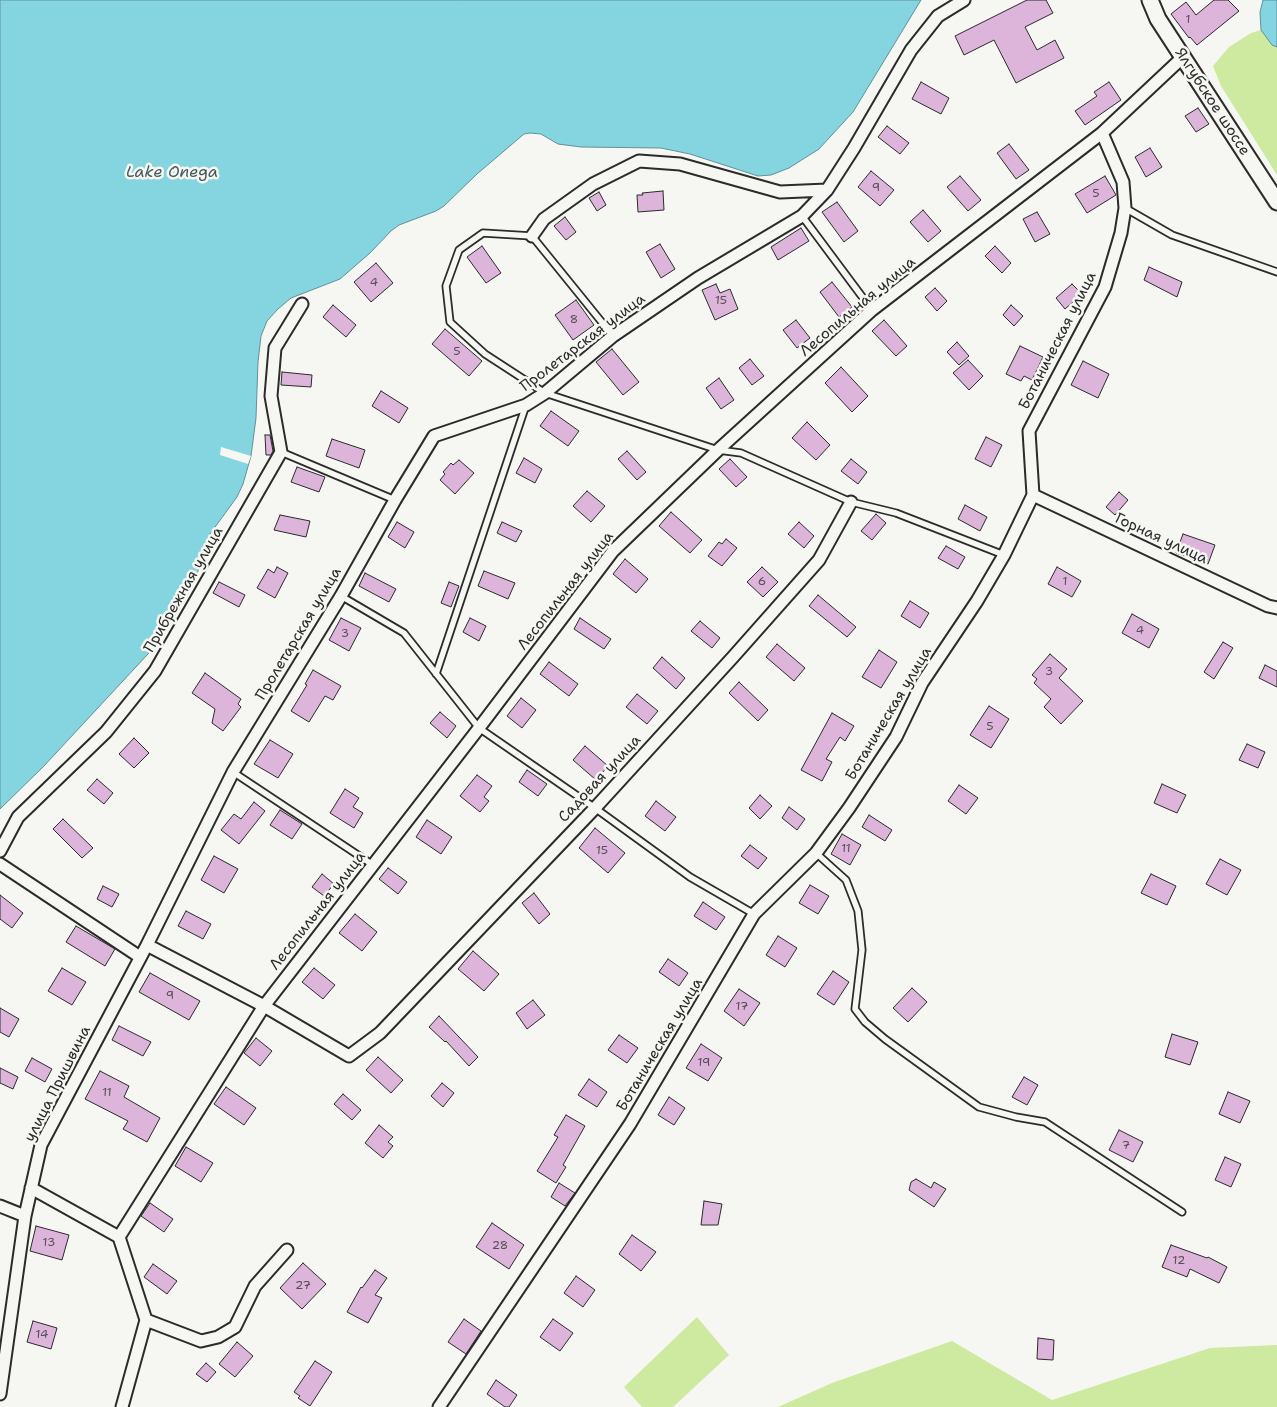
<!DOCTYPE html>
<html>
<head>
<meta charset="utf-8">
<style>
  body { margin:0 }
  canvas { display:block; background:#f6f6f2 }
</style>
</head>
<body>
<canvas width="1277" height="1407"></canvas>
<script>
const c = document.querySelector('canvas').getContext('2d');
c.lineJoin = 'round';
function paint(path, color) { c.fillStyle = color; c.fill(path, 'evenodd'); }
const shape = rows => new Path2D(rows.map(r => 'M' + r).join(''));
function trace(path, color, width, dash) { c.strokeStyle = color; c.lineWidth = width; c.lineCap = dash ? 'butt' : 'round'; c.setLineDash(dash || []); c.stroke(path); }
function drawText(font, color, halo, rows, align = 'center') {
  c.font = font + ' "Shantell Sans",sans-serif'; c.lineWidth = 5; c.setLineDash([]); c.textBaseline = 'middle'; c.strokeStyle = halo; c.fillStyle = color; for (const [text, x, y, turn = 0] of rows) {
    c.save(); c.translate(x, y); c.rotate((+turn || 0) * Math.PI / 180); c.textAlign = isNaN(turn) ? turn : align; if (halo) c.strokeText(text, 0, 0); c.fillText(text, 0, 0); c.restore();
  }
}
const green = shape([
  [1261,30,1272,45,1277,47,1277,175,1221,86,1213,66,1229,47,1251,33],
  [697,1317,729,1355,673,1407,642,1407,624,1387],
  [952,1341,1052,1400,1210,1348,1277,1345,1277,1407,778,1407,832,1383]
]);
const water = shape([
  [0,0,921,0,853,112,819,149,789,168,771,175,758,176,690,154,661,148,581,147,558,144,541,134,530,133,524,134,477,174,444,206,436,211,399,225,391,231,370,253,340,279,291,298,278,309,267,321,261,336,258,362,256,418,251,456,243,484,237,497,210,534,195,580,187,595,168,627,148,654,43,767,0,809,0,0],
  [1263,0,1277,0,1277,47,1272,45,1261,30,1260,12,1263,0]
]);
const pier = shape([
  [221,447,251,456,248,464,220,455]
]);
const building = shape([
  [1027,0,1046,0,1053,13,1025,27,1037,50,1055,40,1064,58,1016,83,994,40,964,55,955,36,1027,0],
  [1214,0,1228,0,1239,11,1197,45,1190,37,1189,38,1171,14,1186,2,1196,15,1214,0],
  [921,82,949,98,941,114,912,99,921,82],
  [1109,82,1121,100,1085,125,1075,111,1097,96,1094,92,1109,82],
  [1198,108,1209,124,1196,132,1185,116,1198,108],
  [887,126,909,143,900,154,878,137,887,126],
  [1009,144,1029,170,1016,179,997,153,1009,144],
  [1150,148,1162,167,1146,177,1135,157,1150,148],
  [871,171,894,190,880,206,858,187,871,171],
  [960,176,981,200,968,211,947,187,960,176],
  [1105,176,1116,195,1087,213,1075,194,1105,176],
  [663,191,664,210,638,212,637,195,643,195,642,193,663,191],
  [599,192,606,205,597,211,589,198,599,192],
  [837,202,858,231,844,242,822,212,837,202],
  [923,210,941,231,928,242,910,222,923,210],
  [1037,212,1050,234,1035,242,1023,219,1037,212],
  [565,217,576,232,566,240,554,226,565,217],
  [801,228,809,241,778,260,771,247,801,228],
  [660,244,675,269,661,278,646,252,660,244],
  [482,246,501,273,486,283,467,257,482,246],
  [995,246,1011,263,1002,273,985,256,995,246],
  [376,263,393,283,371,302,354,282,376,263],
  [1149,267,1182,282,1177,297,1144,280,1149,267],
  [832,282,852,307,839,317,820,292,832,282],
  [716,284,720,293,730,289,738,309,715,320,702,290,716,284],
  [1072,284,1082,294,1065,309,1056,298,1072,284],
  [935,288,947,301,937,311,925,297,935,288],
  [576,300,594,325,573,340,555,315,576,300],
  [333,305,356,325,346,337,323,317,333,305],
  [1011,305,1023,316,1014,326,1003,315,1011,305],
  [796,320,810,338,797,348,783,330,796,320],
  [884,320,907,346,896,356,872,331,884,320],
  [445,329,482,361,469,376,432,344,445,329],
  [957,342,969,356,959,365,947,352,957,342],
  [1020,346,1043,357,1032,380,1024,376,1021,381,1006,374,1020,346],
  [612,349,639,382,623,395,596,362,612,349],
  [750,359,764,376,752,385,739,368,750,359],
  [968,360,983,376,969,390,953,373,968,360],
  [1083,361,1109,374,1098,398,1071,385,1083,361],
  [841,367,868,396,852,412,825,383,841,367],
  [282,372,312,375,311,387,281,385,282,372],
  [719,378,734,400,721,409,706,388,719,378],
  [381,391,408,408,399,423,372,406,381,391],
  [551,411,579,431,568,446,540,426,551,411],
  [807,422,830,445,816,460,792,438,807,422],
  [265,435,270,435,273,451,271,455,266,455,265,435],
  [986,437,1002,445,991,467,975,459,986,437],
  [332,439,365,450,359,468,326,456,332,439],
  [627,451,646,472,637,480,618,459,627,451],
  [524,458,542,469,535,483,516,473,524,458],
  [730,459,747,477,736,487,719,469,730,459],
  [851,459,867,472,858,484,841,471,851,459],
  [459,460,474,473,455,494,440,480,445,474,443,472,451,463,453,465,459,460],
  [297,467,325,477,319,492,291,482,297,467],
  [587,491,605,506,591,522,573,506,587,491],
  [1119,492,1128,500,1115,515,1106,507,1119,492],
  [965,505,987,517,980,531,958,519,965,505],
  [671,512,702,540,690,553,659,526,671,512],
  [876,514,886,523,872,540,861,531,876,514],
  [280,515,310,521,306,537,274,530,280,515],
  [397,522,414,532,405,548,388,537,397,522],
  [502,522,522,531,516,542,497,533,502,522],
  [799,522,814,536,804,548,788,534,799,522],
  [1183,534,1215,545,1208,564,1176,553,1183,534],
  [726,539,737,548,722,566,708,556,719,542,722,544,726,539],
  [946,546,965,557,958,569,938,558,946,546],
  [625,559,648,579,636,593,613,574,625,559],
  [277,567,288,573,275,598,257,588,268,569,274,573,277,567],
  [762,567,778,582,763,597,747,582,762,567],
  [1057,567,1081,581,1072,597,1048,584,1057,567],
  [484,571,515,583,508,599,478,586,484,571],
  [365,573,396,589,389,602,359,586,365,573],
  [219,582,245,595,239,607,213,593,219,582],
  [449,582,459,586,451,607,441,603,449,582],
  [818,595,856,627,847,637,809,606,818,595],
  [910,601,929,613,920,628,901,616,910,601],
  [1132,614,1159,629,1149,648,1122,633,1132,614],
  [341,618,361,628,349,651,329,640,341,618],
  [470,618,486,626,479,641,463,632,470,618],
  [580,618,611,639,604,649,574,629,580,618],
  [700,621,720,638,712,648,691,631,700,621],
  [1223,642,1233,648,1214,679,1204,672,1223,642],
  [777,644,805,668,794,681,766,657,777,644],
  [879,650,897,662,881,688,862,677,879,650],
  [1050,654,1067,669,1059,678,1083,701,1061,724,1044,707,1051,699,1034,683,1037,679,1032,675,1050,654],
  [662,657,685,678,676,689,653,668,662,657],
  [549,662,578,684,569,696,540,674,549,662],
  [1265,665,1277,671,1277,687,1259,678,1265,665],
  [313,670,341,686,333,700,325,696,309,722,291,711,307,685,305,684,313,670],
  [205,673,241,699,238,704,241,707,223,731,212,723,215,709,192,693,205,673],
  [739,682,768,710,758,721,729,693,739,682],
  [637,694,658,711,647,724,626,707,637,694],
  [521,698,536,710,522,728,507,716,521,698],
  [989,706,1009,719,991,748,970,735,989,706],
  [440,712,456,726,447,738,430,723,440,712],
  [832,713,854,726,845,741,840,737,826,759,832,762,822,781,801,770,832,713],
  [134,738,149,753,134,768,119,754,134,738],
  [270,740,293,754,278,778,254,764,270,740],
  [1247,744,1265,752,1258,768,1239,760,1247,744],
  [585,746,608,766,596,780,573,760,585,746],
  [527,770,547,784,538,796,519,782,527,770],
  [477,775,492,786,484,797,489,801,480,812,460,796,477,775],
  [97,779,113,793,104,804,87,790,97,779],
  [1162,784,1186,795,1177,813,1154,803,1162,784],
  [959,785,978,798,966,814,948,801,959,785],
  [345,789,359,798,353,807,363,813,354,828,330,813,345,789],
  [760,795,772,806,760,819,749,808,760,795],
  [656,801,676,817,665,831,645,816,656,801],
  [254,802,265,811,239,844,221,830,234,814,241,819,254,802],
  [789,807,805,819,797,830,782,818,789,807],
  [280,810,302,824,292,839,270,825,280,810],
  [869,815,892,830,885,841,862,827,869,815],
  [63,819,93,848,82,858,53,829,63,819],
  [427,820,452,837,441,854,416,837,427,820],
  [595,828,625,853,608,873,579,848,595,828],
  [842,834,861,845,850,865,831,854,842,834],
  [750,845,767,858,758,869,741,856,750,845],
  [214,856,238,869,224,893,201,880,214,856],
  [1220,859,1241,870,1227,895,1206,884,1220,859],
  [388,868,407,882,398,894,379,879,388,868],
  [322,874,334,884,324,896,312,887,322,874],
  [1151,874,1176,886,1167,905,1141,893,1151,874],
  [810,885,829,896,818,914,799,903,810,885],
  [103,886,119,894,112,907,97,899,103,886],
  [534,893,550,914,539,924,522,903,534,893],
  [0,895,23,913,12,928,0,919,0,895],
  [703,902,725,917,716,930,694,916,703,902],
  [186,911,211,924,203,939,178,926,186,911],
  [355,914,377,932,362,951,339,933,355,914],
  [76,926,115,949,105,966,66,942,76,926],
  [778,936,797,948,785,967,766,955,778,936],
  [473,951,499,974,484,991,458,969,473,951],
  [668,959,688,973,679,986,659,972,668,959],
  [62,968,86,982,72,1005,48,991,62,968],
  [314,968,335,985,323,999,302,982,314,968],
  [833,971,849,982,834,1005,817,994,833,971],
  [150,973,200,1001,189,1020,139,992,150,973],
  [912,988,927,1002,908,1022,893,1008,912,988],
  [739,989,760,1003,744,1026,724,1011,739,989],
  [533,1000,545,1015,527,1029,516,1013,533,1000],
  [0,1008,19,1019,9,1037,0,1032,0,1008],
  [439,1016,478,1057,469,1066,446,1041,445,1042,429,1027,439,1016],
  [119,1026,151,1042,143,1056,112,1040,119,1026],
  [1172,1034,1198,1042,1190,1065,1165,1057,1172,1034],
  [619,1035,638,1048,627,1063,608,1050,619,1035],
  [256,1038,272,1051,260,1066,244,1053,256,1038],
  [701,1044,722,1058,708,1081,686,1068,701,1044],
  [378,1057,403,1080,391,1093,366,1070,378,1057],
  [32,1058,52,1069,45,1082,25,1071,32,1058],
  [0,1068,18,1077,13,1089,0,1083,0,1068],
  [100,1071,129,1086,124,1097,160,1118,147,1142,123,1129,128,1121,85,1099,100,1071],
  [1024,1077,1038,1085,1027,1105,1012,1097,1024,1077],
  [589,1079,607,1092,597,1107,578,1095,589,1079],
  [442,1083,454,1093,443,1107,431,1096,442,1083],
  [226,1087,256,1108,244,1125,214,1104,226,1087],
  [1228,1092,1250,1101,1240,1123,1219,1114,1228,1092],
  [343,1094,361,1110,352,1120,334,1104,343,1094],
  [669,1097,685,1108,674,1125,658,1115,669,1097],
  [566,1115,585,1126,563,1165,566,1167,556,1183,537,1171,558,1137,554,1135,566,1115],
  [379,1125,393,1137,388,1142,393,1146,383,1158,365,1143,379,1125],
  [1119,1130,1143,1142,1133,1162,1109,1150,1119,1130],
  [186,1147,213,1163,201,1182,175,1166,186,1147],
  [1225,1157,1241,1164,1231,1187,1215,1180,1225,1157],
  [916,1179,931,1188,934,1182,946,1189,934,1207,909,1190,911,1182,916,1179],
  [559,1183,575,1193,565,1206,551,1197,559,1183],
  [704,1201,722,1204,718,1225,701,1225,704,1201],
  [150,1203,173,1219,164,1232,141,1216,150,1203],
  [492,1223,524,1245,509,1269,476,1247,492,1223],
  [36,1226,69,1235,62,1260,30,1251,36,1226],
  [632,1235,656,1252,641,1271,619,1254,632,1235],
  [1171,1245,1207,1258,1208,1257,1227,1267,1219,1283,1190,1269,1187,1277,1162,1267,1171,1245],
  [303,1263,326,1284,302,1309,280,1288,303,1263],
  [153,1264,177,1281,167,1294,144,1277,153,1264],
  [375,1270,387,1278,375,1295,382,1298,368,1323,347,1312,361,1287,362,1288,375,1270],
  [576,1276,595,1290,583,1307,564,1293,576,1276],
  [464,1319,481,1331,466,1354,448,1342,464,1319],
  [553,1319,573,1333,560,1351,540,1337,553,1319],
  [33,1321,57,1328,51,1349,27,1342,33,1321],
  [1038,1338,1054,1340,1053,1360,1037,1359,1038,1338],
  [237,1342,253,1356,235,1377,219,1364,237,1342],
  [315,1361,332,1372,310,1406,298,1398,300,1396,294,1392,315,1361],
  [206,1363,216,1372,207,1382,196,1374,206,1363],
  [496,1380,517,1395,509,1407,505,1407,487,1394,496,1380]
]);
const service = shape([
  [1125,208,1172,235,1277,272],
  [802,216,872,310],
  [613,336,532,236,483,233,459,250,446,286,450,322,485,354,545,393,718,450,741,453,851,502,896,513,1004,555],
  [281,452,395,500],
  [341,596,404,633,479,728,595,808,690,877,754,914],
  [436,674,526,405],
  [233,772,373,865],
  [816,853,846,880,858,911,862,950,855,1009,865,1022,885,1039,979,1107,1016,1117,1045,1122,1182,1212]
]);
const minor = shape([
  [532,236,544,219,593,184,639,161,680,164,780,192,827,190],
  [1033,495,1268,606,1277,608],
  [0,851,18,817,106,732,155,671,281,452,271,396,275,348,302,304],
  [0,864,140,957],
  [147,945,264,1006,349,1056,380,1033,595,808,733,657,819,560,851,502],
  [31,1188,119,1237,146,1320,122,1407],
  [0,1206,25,1216],
  [119,1237,264,1006,479,728,613,551,718,450,872,310,1102,133,1183,57],
  [146,1320,201,1341,218,1337,235,1327,255,1286,287,1250],
  [0,1394,25,1216,41,1145,147,945,233,772,341,596,395,500,434,436,526,405,545,393,613,336,698,278,802,216,827,190,854,148,911,50,938,16,964,0],
  [439,1407,630,1124,754,914,816,853,849,808,896,737,922,683,977,601,1004,555,1033,495,1029,431,1105,287,1121,233,1125,208,1123,182,1102,133]
]);
const tertiary = shape([
  [1150,0,1158,19,1277,202]
]);
const numberNames = [
  ["1",1188,20],
  ["9",876,188],
  ["5",1096,194],
  ["4",374,283],
  ["15",721,301],
  ["8",574,320],
  ["5",457,352],
  ["6",762,582],
  ["1",1065,582],
  ["4",1140,631],
  ["3",345,634],
  ["3",1049,672],
  ["5",990,727],
  ["11",846,849],
  ["15",602,851],
  ["9",170,996],
  ["17",742,1007],
  ["19",704,1063],
  ["11",107,1093],
  ["7",1126,1146],
  ["13",49,1243],
  ["28",500,1246],
  ["12",1179,1261],
  ["27",303,1286],
  ["14",42,1335]
];
const streetNames = [
  ["Ялгубское шоссе",1212,102,57],
  ["Лесопильная улица",858,307,-40],
  ["Ботаническая улица",1058,341,-63],
  ["Пролетарская улица",583,343,-37],
  ["Горная улица",1161,539,25],
  ["Прибрежная улица",184,590,-60],
  ["Лесопильная улица",566,591,-52],
  ["Пролетарская улица",299,634,-59],
  ["Ботаническая улица",889,714,-59],
  ["Садовая улица",600,779,-47],
  ["Лесопильная улица",318,911,-52],
  ["Ботаническая улица",660,1045,-59],
  ["улица Пришвина",58,1084,-63]
];
const waterNames = [
  ["Lake Onega",172,173]
];
paint(green, '#ceeaa0');
paint(water, '#84d5df');
trace(water, '#609197', 1);
paint(pier, '#f6f6f2');
paint(building, '#ddb4da');
trace(building, '#2b2b2b', 1);
trace(service, '#2b2b2b', 9);
trace(minor, '#2b2b2b', 15);
trace(tertiary, '#2b2b2b', 19);
trace(service, '#f6f6f2', 5.5);
trace(minor, '#f6f6f2', 11);
trace(tertiary, '#f6f6f2', 15);
drawText('12px', '#584d57', null, numberNames);
drawText('15px', '#2b2b2b', '#f6f6f2', streetNames);
drawText('italic 16px', '#415658', '#f6f6f2', waterNames);
</script>
</body>
</html>
